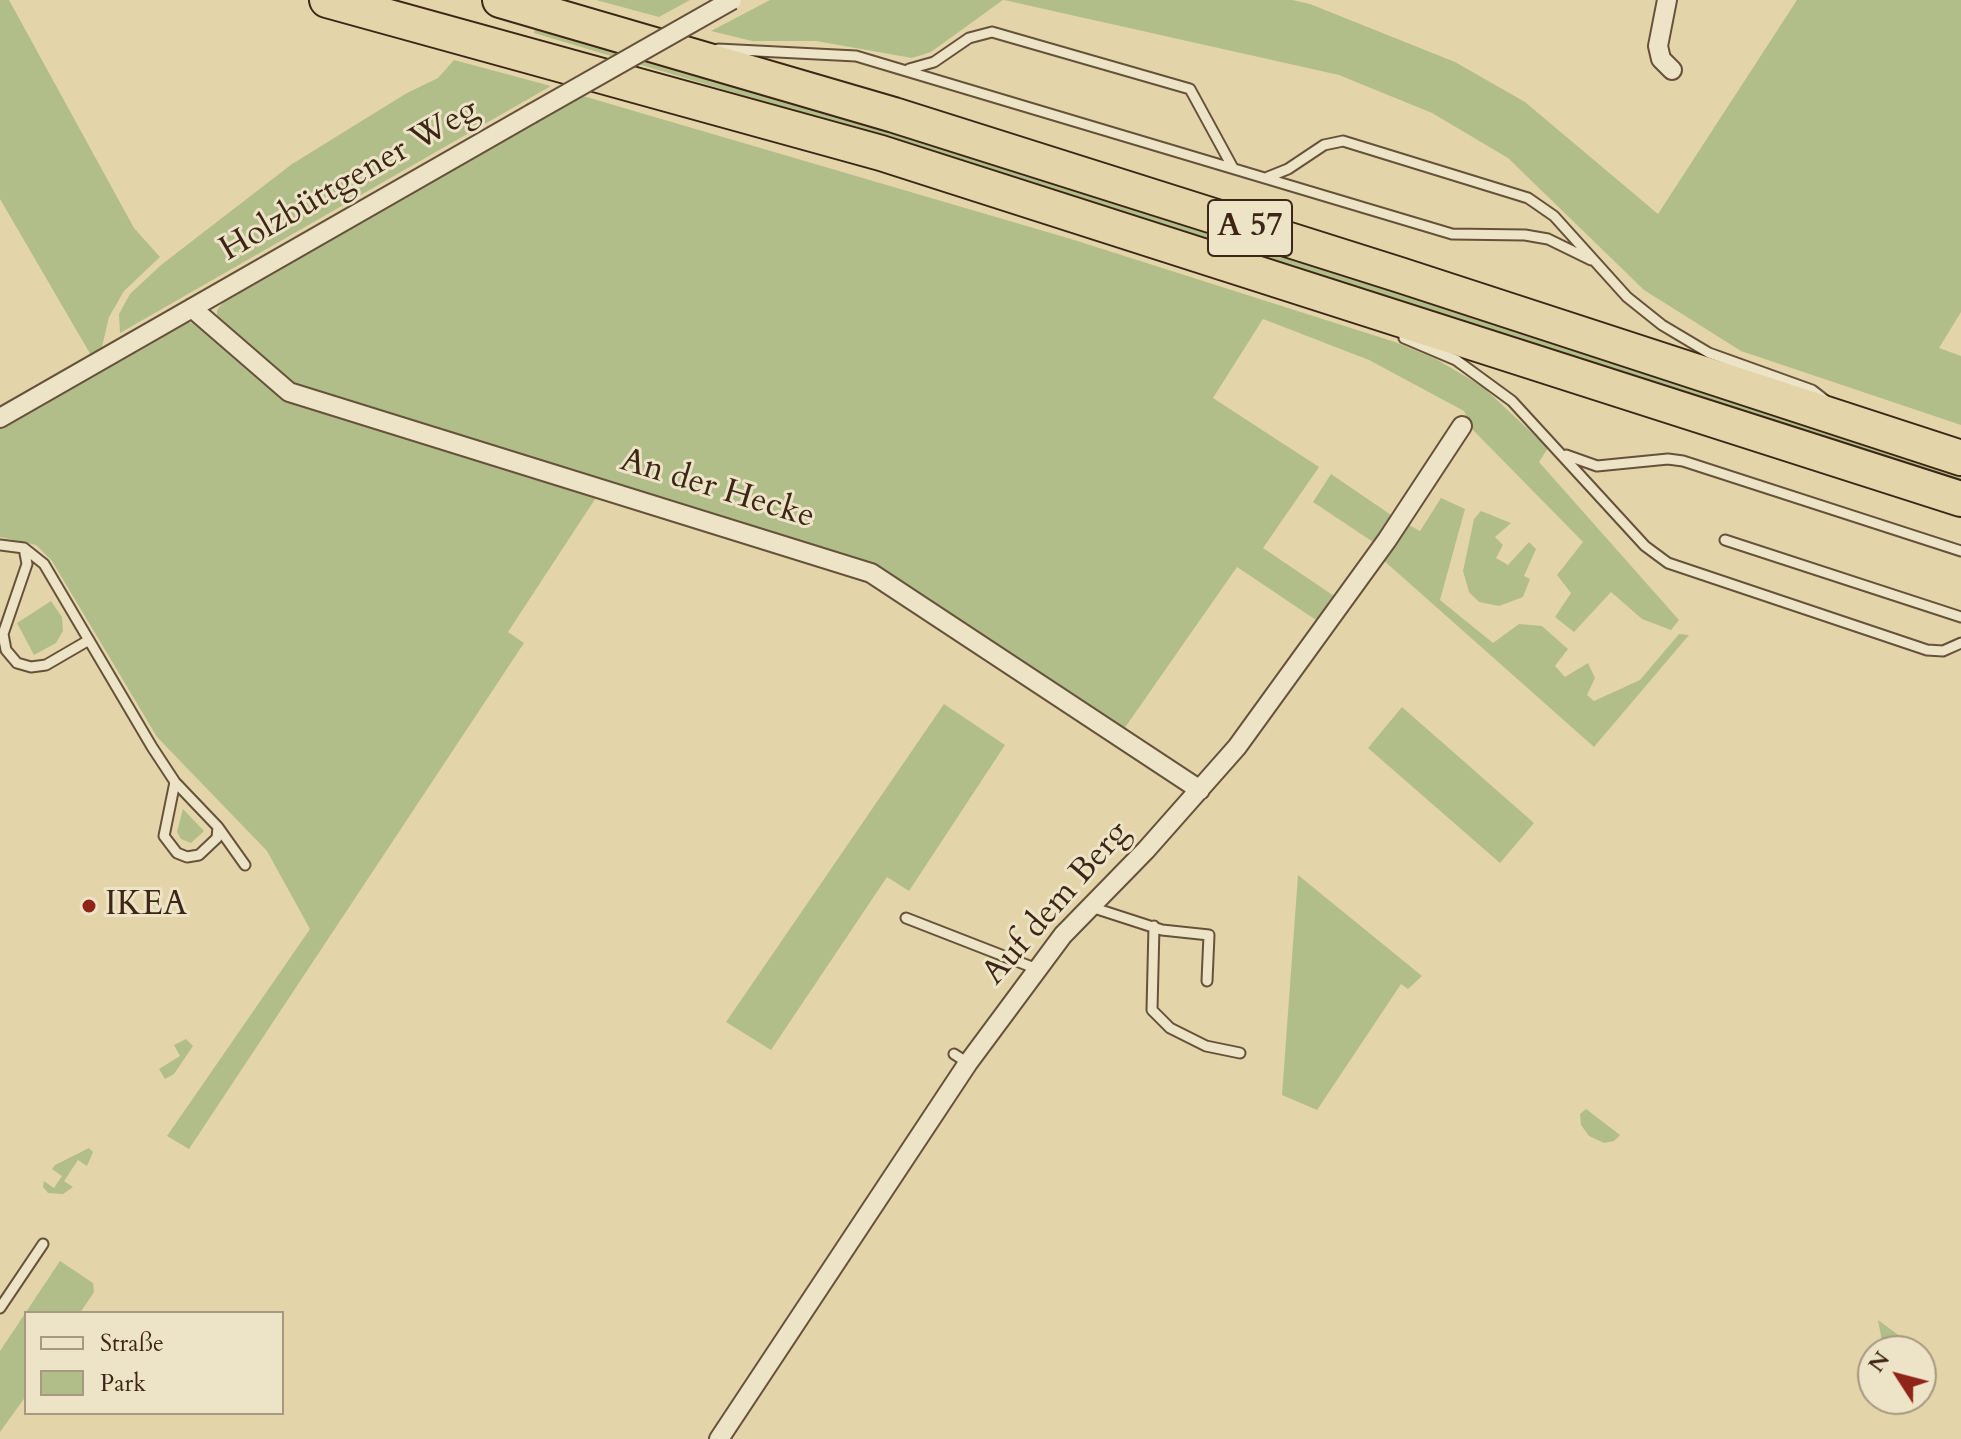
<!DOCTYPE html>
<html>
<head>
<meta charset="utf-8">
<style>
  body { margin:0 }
  #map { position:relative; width:1961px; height:1439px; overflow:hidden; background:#e3d5a9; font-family:Cardo,serif }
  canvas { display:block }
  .legend { position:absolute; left:24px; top:1311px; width:260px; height:104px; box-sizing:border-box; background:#ede4c7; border:2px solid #a79880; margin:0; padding:10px 14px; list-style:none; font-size:24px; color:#3d2615 }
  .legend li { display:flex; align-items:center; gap:16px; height:40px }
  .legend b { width:40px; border:2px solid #a79880 }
  .north { position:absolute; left:1857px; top:1335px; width:80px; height:80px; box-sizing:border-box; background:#ede4c7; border:2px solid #a79880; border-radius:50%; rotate:306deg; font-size:22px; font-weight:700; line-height:32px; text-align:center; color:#3d2615 }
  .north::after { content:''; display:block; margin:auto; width:28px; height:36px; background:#8f2418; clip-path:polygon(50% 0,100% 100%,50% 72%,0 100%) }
</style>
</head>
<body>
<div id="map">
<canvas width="1961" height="1439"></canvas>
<ul class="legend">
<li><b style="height:10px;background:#ede4c7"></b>Straße</li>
<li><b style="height:22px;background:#b2be8a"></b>Park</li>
</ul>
<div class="north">N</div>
</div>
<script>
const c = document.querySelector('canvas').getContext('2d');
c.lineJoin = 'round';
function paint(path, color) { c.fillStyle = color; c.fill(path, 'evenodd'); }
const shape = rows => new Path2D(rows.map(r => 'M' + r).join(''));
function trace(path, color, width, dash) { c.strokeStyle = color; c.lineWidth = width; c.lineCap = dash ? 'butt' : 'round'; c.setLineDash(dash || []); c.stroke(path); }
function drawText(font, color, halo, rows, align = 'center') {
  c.font = font + ' Cardo,serif'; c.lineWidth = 6; c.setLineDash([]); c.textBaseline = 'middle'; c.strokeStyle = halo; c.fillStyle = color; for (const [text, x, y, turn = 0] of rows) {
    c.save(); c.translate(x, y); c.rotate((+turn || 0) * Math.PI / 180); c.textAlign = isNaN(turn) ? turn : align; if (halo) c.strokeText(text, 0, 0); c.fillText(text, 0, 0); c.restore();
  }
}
const green = shape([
  [0,0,9,0,134,228,160,257,124,291,109,317,102,347,92,357,0,199],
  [596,0,690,0,659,17],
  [770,0,1003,0,931,52,912,58,816,41,752,41,711,31],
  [1004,0,1292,0,1310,4,1455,62,1525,102,1658,214,1797,0,1961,0,1961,312,1939,348,1961,356,1961,425,1741,351,1644,290,1508,158,1432,113,1339,75],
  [535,28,1024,173,1961,475,1961,482,1023,179,534,33],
  [454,60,551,86,120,333,119,314,130,294,161,265,292,164,407,93,438,78],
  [583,96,1071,239,1395,342,1436,359,1483,387,1548,448,1539,462,1679,620,1671,630,1642,619,1611,592,1574,632,1555,617,1571,593,1557,575,1583,542,1473,430,1464,411,1369,360,1263,319,1213,398,1319,467,1263,548,1340,600,1322,624,1237,567,1124,729,883,570,287,384,217,320,217,310,224,301],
  [185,322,198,323,272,386,599,493,508,632,524,643,189,1149,167,1136,310,929,267,851,157,737,52,561,36,545,0,537,0,424],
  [1331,474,1394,517,1376,544,1313,502],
  [1441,498,1465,509,1440,600,1493,643,1519,624,1542,626,1568,649,1555,666,1565,677,1588,663,1595,678,1587,695,1594,701,1640,680,1679,634,1689,635,1594,747,1382,559,1405,523,1420,531],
  [1481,511,1511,523,1495,537,1503,545,1496,558,1508,565,1529,542,1536,549,1524,576,1530,579,1523,597,1499,606,1479,602,1469,592,1463,571,1474,519],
  [51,601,62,617,63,631,56,643,34,655,17,623],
  [944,704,1005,745,909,891,887,877,771,1050,726,1022],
  [1402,707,1534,823,1500,863,1368,748],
  [183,809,204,831,191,843,181,839,177,832],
  [1298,875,1422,976,1408,989,1401,984,1317,1110,1282,1095],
  [186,1039,193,1046,174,1074,165,1079,159,1069,180,1056,174,1045],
  [1586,1109,1620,1135,1614,1141,1604,1143,1589,1136,1581,1125,1580,1114],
  [89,1148,93,1152,87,1166,78,1160,64,1181,73,1187,63,1194,48,1193,43,1187,44,1181,54,1188,62,1176,52,1169,55,1165],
  [60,1261,93,1283,94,1292,80,1313,26,1313,26,1396,0,1432,0,1351],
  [1878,1320,1920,1351,1895,1351,1882,1341]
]);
const service = shape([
  [718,49,856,56,1452,234,1525,235,1548,239,1591,260],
  [909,69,934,62,969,38,992,32,1190,89,1233,168],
  [1268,177,1288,169,1324,145,1343,141,1528,198,1554,216,1627,297,1662,325,1709,353,1812,390,1825,400],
  [1404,338,1456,360,1512,401,1645,546,1668,563,1927,650,1943,651,1961,643],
  [1566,455,1597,466,1668,459,1683,461,1961,551],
  [1725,540,1961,617],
  [0,545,24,548,44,564,152,747,175,782,218,827,217,838,199,855,187,857,177,853,164,836,175,782],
  [24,548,27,564,3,634,6,650,17,663,31,667,46,665,89,640],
  [218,827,245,865],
  [1091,907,1162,930,1209,935,1207,981],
  [906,918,1037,969],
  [1154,926,1152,1010,1170,1028,1206,1046,1240,1053],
  [954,1054,968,1063],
  [0,1308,43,1244]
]);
const minor = shape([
  [1667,0,1658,46,1661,59,1672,70],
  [192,308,289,392,871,573,1200,790],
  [0,418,531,114],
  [719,1439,968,1063,1063,935,1146,850,1237,747,1387,540,1462,426]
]);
const motorway = shape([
  [327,0,881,153,1961,499],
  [500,0,894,115,1400,275,1961,458]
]);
const minorBridge = shape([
  [531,114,732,0]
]);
const markers = [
  [89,906,8,"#8f2418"]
];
const shields = [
  [1250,228,84]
];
const shieldNames = [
  ["A 57",1250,228]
];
const streetNames = [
  ["Holzbüttgener Weg",350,181,-30],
  ["An der Hecke",717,490,17],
  ["Auf dem Berg",1057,904,-49]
];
const poiNames = [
  ["IKEA",105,906]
];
paint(green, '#b2be8a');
trace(service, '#66523a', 13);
trace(minor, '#66523a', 22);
trace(motorway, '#3d2615', 38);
trace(service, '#ede4c7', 9);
trace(minor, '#ede4c7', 18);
trace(motorway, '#e3d5a9', 34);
trace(minorBridge, '#66523a', 22, []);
trace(minorBridge, '#ede4c7', 18);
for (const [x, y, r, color] of markers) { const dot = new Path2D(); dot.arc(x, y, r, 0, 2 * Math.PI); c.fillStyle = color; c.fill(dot); trace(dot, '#ede4c7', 3); }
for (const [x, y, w] of shields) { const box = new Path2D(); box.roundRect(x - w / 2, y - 28, w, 56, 6); c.fillStyle = '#ede4c7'; c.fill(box); trace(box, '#3d2615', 2); }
drawText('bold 32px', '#3d2615', null, shieldNames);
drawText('34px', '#3d2615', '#ede4c7', streetNames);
drawText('34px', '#3d2615', '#ede4c7', poiNames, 'left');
</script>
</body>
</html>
